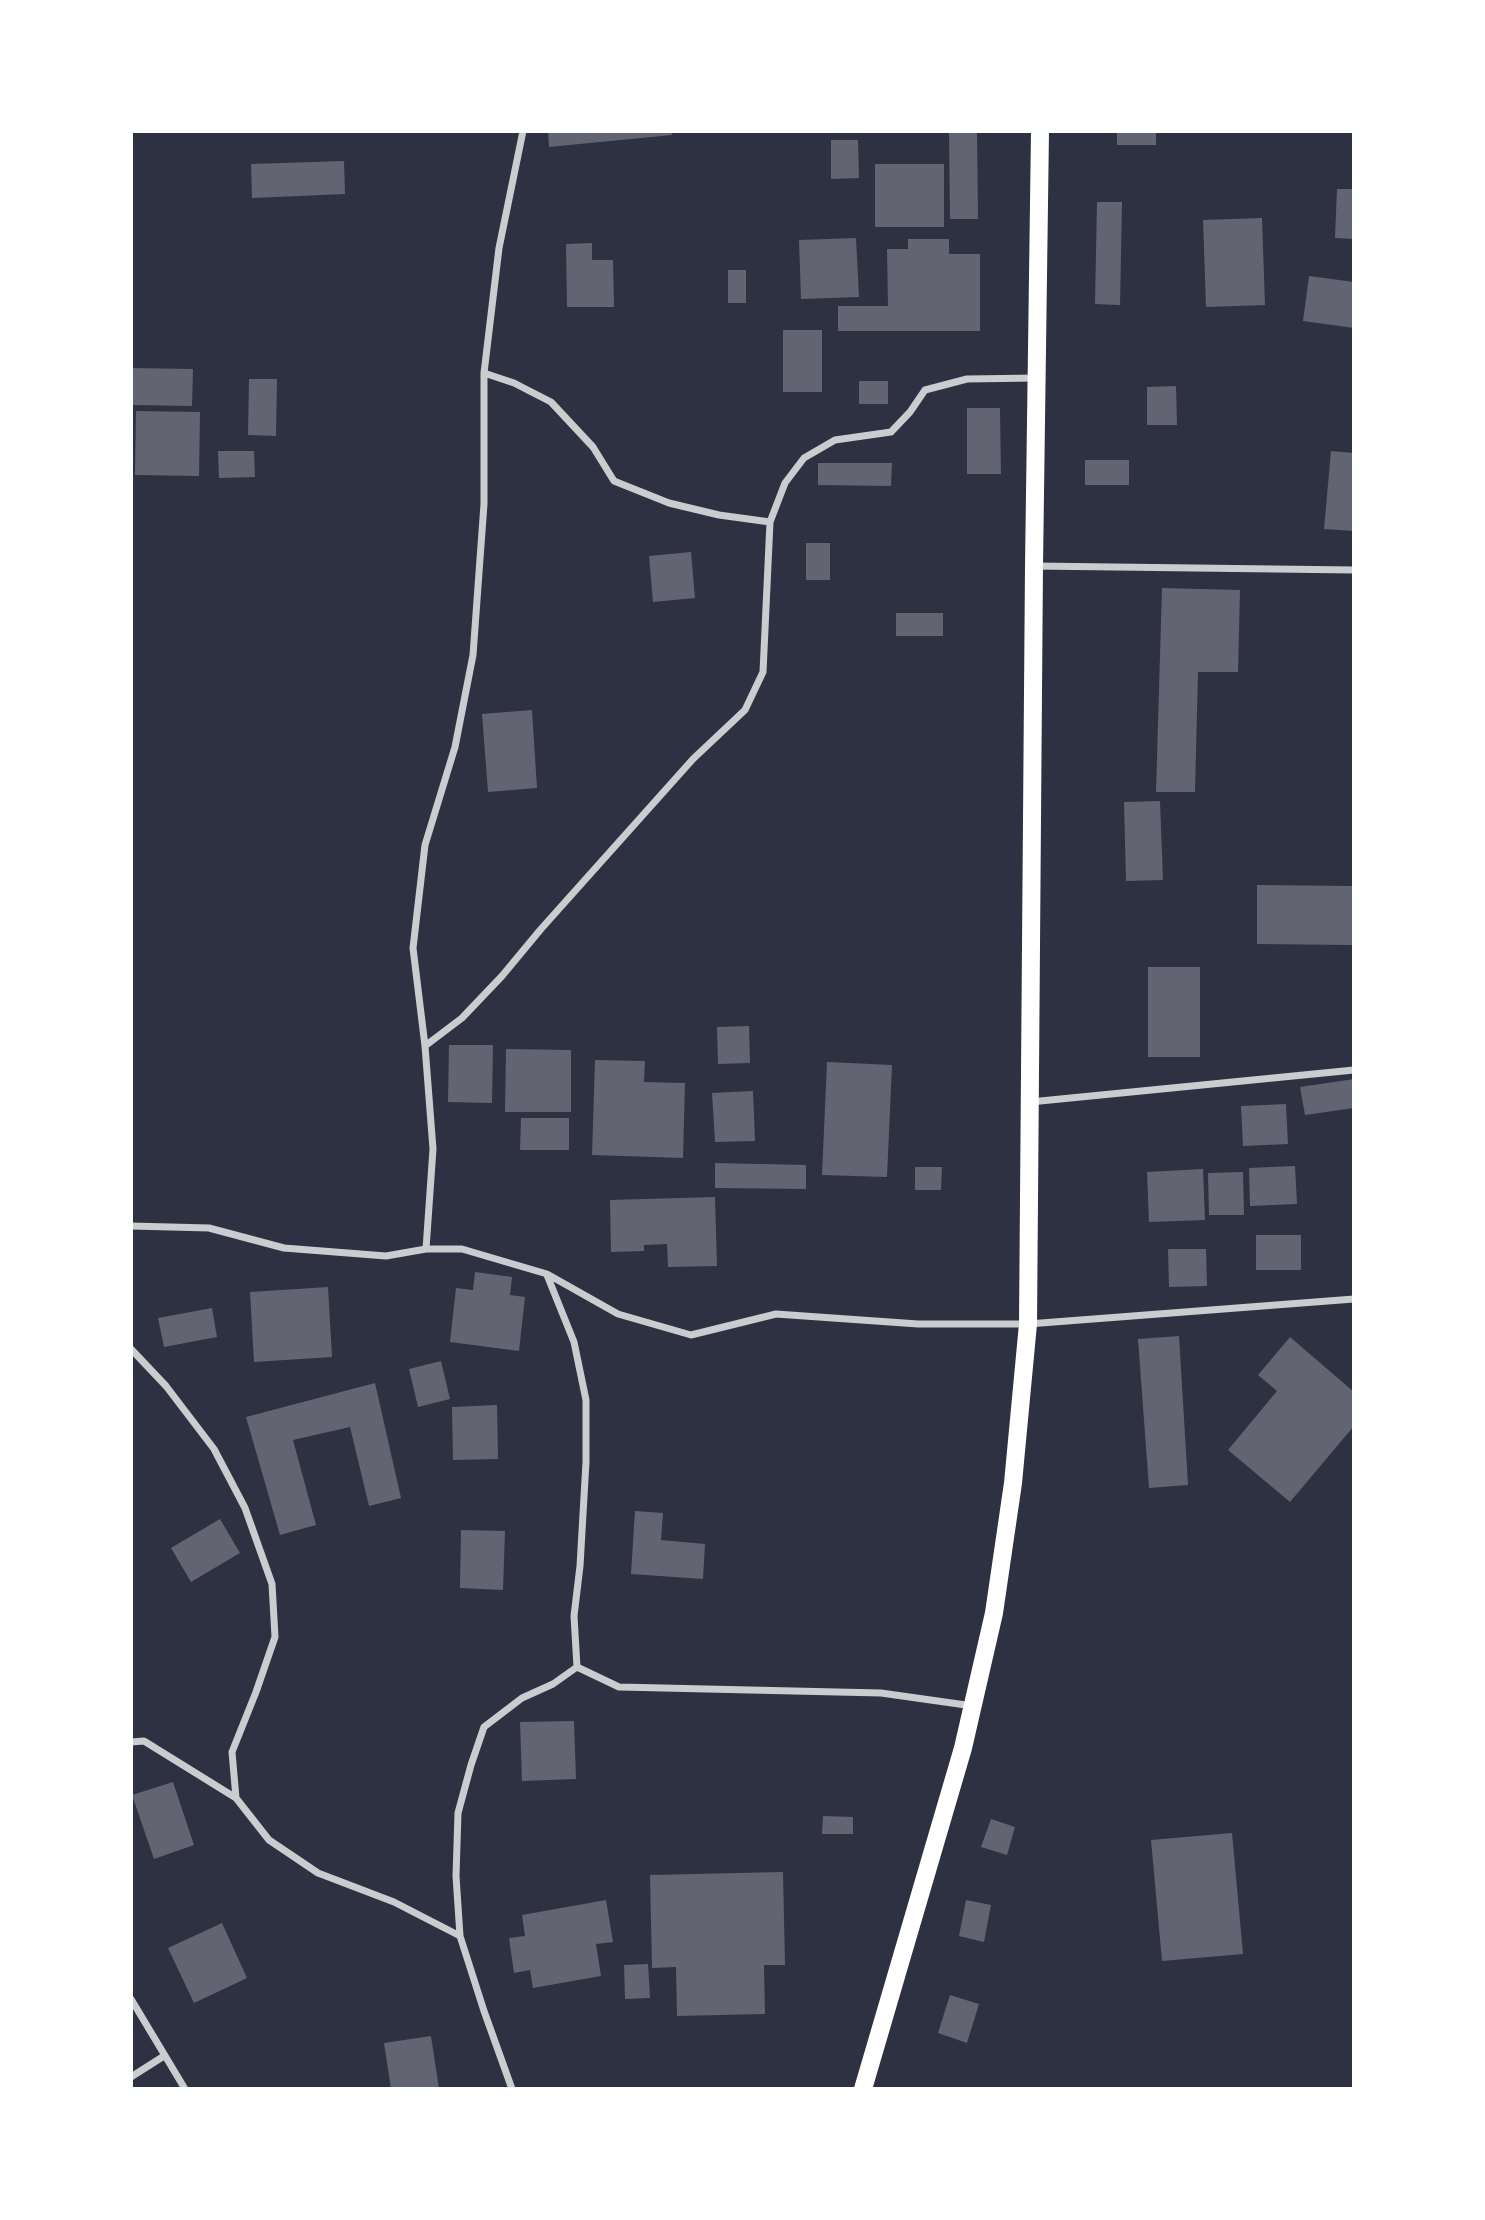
<!DOCTYPE html>
<html>
<head>
<meta charset="utf-8">
<style>
  body { margin:0 }
  #map { position:relative; width:1485px; height:2220px; overflow:hidden; background:#2d3142; font-family:"Golos Text",sans-serif }
  canvas { display:block }
  .frame { position:absolute; inset:0; border:133px solid #fff; pointer-events:none }
</style>
</head>
<body>
<div id="map">
<canvas width="1485" height="2220"></canvas>
<div class="frame"></div>
</div>
<script>
const c = document.querySelector('canvas').getContext('2d');
c.lineJoin = 'round';
function paint(path, color) { c.fillStyle = color; c.fill(path, 'evenodd'); }
const shape = rows => new Path2D(rows.map(r => 'M' + r).join(''));
function trace(path, color, width, dash) { c.strokeStyle = color; c.lineWidth = width; c.lineCap = dash ? 'butt' : 'round'; c.setLineDash(dash || []); c.stroke(path); }
const building = shape([
  [548,131,671,131,672,135,549,147],
  [949,131,977,131,978,219,950,219],
  [1117,131,1156,131,1156,145,1117,145],
  [831,140,858,140,859,178,831,179],
  [344,161,345,194,252,198,251,164],
  [875,164,944,164,944,227,875,227],
  [1337,189,1354,189,1354,239,1335,238],
  [1097,202,1122,202,1120,305,1095,304],
  [1262,218,1265,305,1206,307,1203,220],
  [856,238,859,297,801,299,799,240],
  [908,239,949,239,949,254,980,254,980,331,838,331,838,306,888,306,887,249,908,249],
  [592,243,592,260,613,260,614,307,567,307,566,244],
  [728,270,746,270,746,303,728,303],
  [1309,276,1354,282,1354,328,1303,321],
  [783,330,822,330,822,392,783,392],
  [131,368,193,369,192,406,131,405],
  [249,379,277,379,276,436,248,435],
  [859,381,888,381,888,404,859,404],
  [1176,386,1177,425,1147,425,1147,387],
  [967,408,1000,408,1001,474,967,474],
  [136,411,200,412,199,476,135,475],
  [218,451,254,451,255,477,219,478],
  [1331,451,1354,453,1354,531,1324,529],
  [1085,460,1129,460,1129,485,1085,485],
  [818,463,892,463,891,486,818,485],
  [806,543,830,543,830,580,806,580],
  [691,552,695,598,653,602,649,556],
  [1162,588,1240,590,1238,672,1198,672,1195,792,1156,792],
  [896,613,943,613,943,636,896,636],
  [532,710,537,788,488,792,482,714],
  [1160,801,1163,880,1126,881,1124,802],
  [1257,885,1354,886,1354,945,1257,944],
  [1148,967,1200,967,1200,1057,1148,1057],
  [749,1026,750,1063,718,1064,717,1027],
  [449,1045,493,1045,492,1103,448,1102],
  [506,1049,571,1050,571,1112,505,1112],
  [595,1060,645,1061,644,1082,685,1083,683,1158,592,1155],
  [827,1062,892,1065,887,1177,822,1175],
  [1354,1079,1354,1108,1305,1115,1300,1087],
  [753,1091,755,1141,715,1142,712,1093],
  [1286,1104,1288,1144,1243,1146,1241,1106],
  [521,1118,569,1118,569,1150,520,1150],
  [715,1163,806,1165,806,1189,715,1188],
  [1295,1166,1297,1204,1250,1206,1249,1168],
  [915,1167,942,1167,941,1190,915,1190],
  [1203,1169,1205,1220,1149,1222,1147,1172],
  [1243,1172,1244,1215,1209,1215,1208,1173],
  [715,1197,717,1266,668,1267,667,1244,644,1245,644,1251,611,1252,610,1200],
  [1256,1235,1301,1235,1301,1270,1256,1270],
  [1168,1249,1206,1249,1207,1286,1169,1287],
  [475,1272,512,1277,510,1295,525,1297,519,1351,450,1342,456,1288,473,1290],
  [328,1287,332,1357,254,1362,250,1292],
  [212,1308,217,1337,164,1347,158,1318],
  [1179,1336,1188,1485,1149,1488,1138,1339],
  [1290,1337,1354,1392,1354,1426,1290,1502,1228,1450,1277,1391,1258,1375],
  [441,1361,450,1399,418,1407,409,1369],
  [375,1383,401,1498,369,1506,350,1427,293,1440,316,1525,280,1535,246,1417],
  [497,1405,498,1459,453,1460,452,1407],
  [635,1511,663,1513,661,1540,705,1544,703,1579,631,1574],
  [220,1519,240,1553,191,1582,171,1548],
  [461,1530,505,1531,503,1590,460,1588],
  [574,1721,576,1779,522,1781,520,1722],
  [173,1782,194,1845,154,1859,132,1795],
  [823,1816,853,1817,853,1834,822,1834],
  [991,1819,1015,1827,1007,1855,981,1847],
  [1232,1833,1243,1954,1162,1961,1151,1840],
  [783,1872,785,1965,764,1965,765,2014,677,2016,676,1967,652,1968,650,1875],
  [606,1900,613,1942,596,1944,601,1976,533,1988,530,1970,514,1973,509,1938,525,1936,522,1915],
  [966,1900,991,1905,984,1942,959,1936],
  [222,1923,247,1978,194,2003,168,1948],
  [648,1964,650,1998,625,1999,624,1965],
  [950,1995,979,2004,967,2043,938,2033],
  [431,2036,439,2089,391,2089,384,2043]
]);
const minor = shape([
  [484,373,514,383,551,402,593,447,614,481,669,503,719,515,770,522],
  [1034,566,1354,570],
  [425,1046,462,1018,502,976,541,929,693,759,745,710,763,672,770,522,785,483,804,458,835,440,891,432,910,412,925,390,967,379,1036,378],
  [1030,1102,1354,1070],
  [131,1226,209,1228,284,1248,386,1256,426,1249,462,1249,547,1274,618,1314,691,1335,776,1314,918,1324,1028,1324,1354,1299],
  [426,1249,433,1149,425,1046,413,948,425,845,455,747,473,655,484,504,484,373,499,248,523,131],
  [131,1349,166,1386,214,1449,245,1508,272,1584,275,1637,256,1692,232,1752,236,1798,269,1840,318,1873,394,1902,460,1936,484,2011,512,2089],
  [577,1667,619,1687,881,1693,973,1706],
  [131,1742,144,1741,236,1798],
  [460,1936,456,1876,458,1813,471,1765,484,1727,522,1698,553,1684,577,1667,574,1616,580,1566,586,1462,586,1400,574,1342,547,1275],
  [131,1999,185,2089],
  [131,2077,164,2056]
]);
const primary = shape([
  [863,2089,963,1748,994,1613,1013,1483,1028,1324,1034,566,1040,131]
]);
paint(building, '#626471');
trace(minor, '#caccd0', 7);
trace(primary, '#fff', 18);
</script>
</body>
</html>
